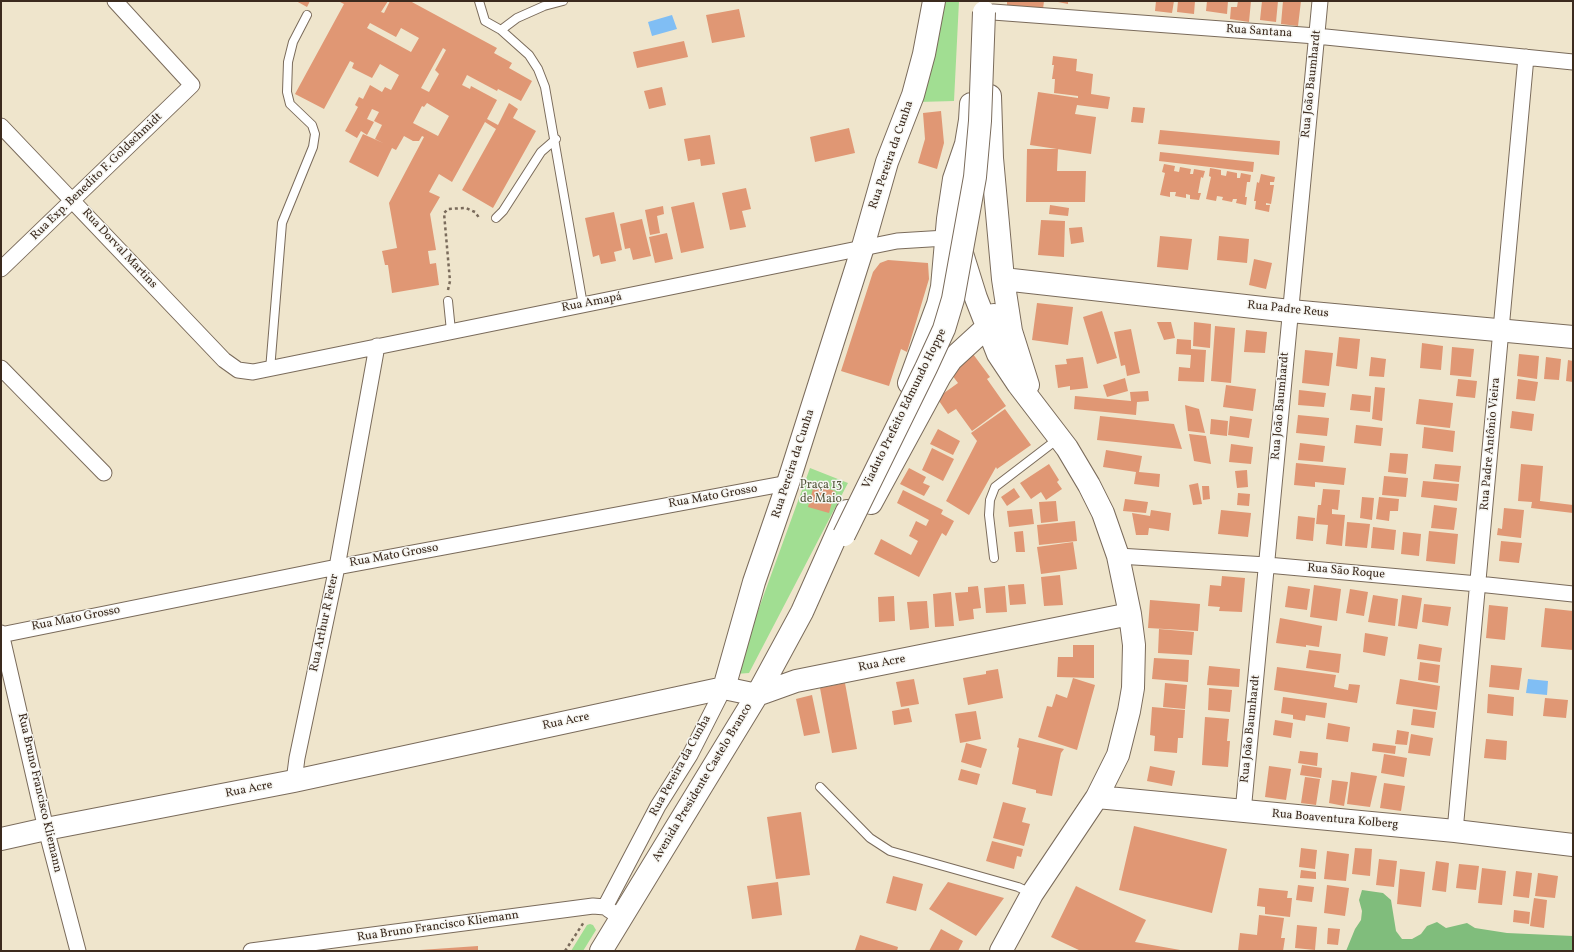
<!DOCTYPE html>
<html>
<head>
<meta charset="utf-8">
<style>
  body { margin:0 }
  #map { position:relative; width:1574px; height:952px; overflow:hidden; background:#efe5cc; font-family:Vollkorn,serif }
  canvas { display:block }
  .frame { position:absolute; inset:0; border:2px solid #3b2a1e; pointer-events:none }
</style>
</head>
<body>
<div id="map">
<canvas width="1574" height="952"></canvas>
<div class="frame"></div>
</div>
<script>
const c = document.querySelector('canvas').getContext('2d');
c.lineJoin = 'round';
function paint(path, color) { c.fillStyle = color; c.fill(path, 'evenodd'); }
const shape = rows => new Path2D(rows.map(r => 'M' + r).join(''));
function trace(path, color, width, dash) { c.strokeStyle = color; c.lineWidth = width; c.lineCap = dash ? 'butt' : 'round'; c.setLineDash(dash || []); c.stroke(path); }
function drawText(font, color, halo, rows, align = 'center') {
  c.font = font + ' Vollkorn,serif'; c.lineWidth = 3; c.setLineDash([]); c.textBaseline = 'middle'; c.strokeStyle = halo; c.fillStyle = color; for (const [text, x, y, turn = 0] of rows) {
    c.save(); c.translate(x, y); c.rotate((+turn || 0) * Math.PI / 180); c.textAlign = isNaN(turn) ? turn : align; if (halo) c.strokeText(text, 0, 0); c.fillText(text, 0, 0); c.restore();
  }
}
const green = shape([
  [940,1,959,1,954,101,918,102],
  [810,468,848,483,749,673,735,674],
  [590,924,593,925,596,930,583,951,571,951,587,925]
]);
const forest = shape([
  [1362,890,1383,893,1391,900,1396,931,1402,939,1412,939,1421,934,1427,926,1437,922,1446,928,1467,923,1475,928,1507,933,1573,936,1573,951,1346,951,1355,929,1361,920,1362,911,1359,900]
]);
const water = shape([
  [672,15,677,29,652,36,648,22],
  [1528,679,1548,681,1547,695,1526,693]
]);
const building = shape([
  [296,1,310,1,307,7],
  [338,1,388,1,381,12,384,13,390,1,410,1,497,48,494,53,512,63,509,68,532,81,521,101,498,89,497,91,467,75,462,85,470,89,471,86,497,100,487,119,498,125,509,103,518,109,513,118,536,131,493,208,462,190,496,129,485,122,452,182,439,174,429,192,440,197,430,214,436,250,428,251,430,264,436,263,439,285,392,293,388,265,385,265,382,251,397,248,389,203,424,137,422,136,419,141,413,141,404,136,396,150,392,148,378,177,349,162,363,134,383,143,375,139,382,125,374,121,379,112,372,109,367,119,374,122,367,135,361,131,357,138,345,131,358,107,355,105,359,97,363,99,370,85,382,92,385,87,391,90,399,75,380,64,372,78,352,68,354,63,350,61,324,109,295,94,344,4],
  [370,23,396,37,401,28,419,38,411,52,367,28],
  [443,48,446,50,435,70,439,74,429,92,421,88],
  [427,103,449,116,438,136,413,123,422,106,424,107],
  [1007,1,1044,1,1043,9,1007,5],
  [1053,1,1068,1,1068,4],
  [1156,1,1174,1,1172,13,1155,11],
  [1178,1,1195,1,1194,14,1177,12],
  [1207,1,1228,1,1227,14,1206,11],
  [1238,1,1251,1,1249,22,1230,19,1231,7,1237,7],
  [1262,1,1278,1,1276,22,1260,20],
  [1283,1,1301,1,1298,26,1281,24],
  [739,9,745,37,712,43,706,15],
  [684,41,688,57,637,68,633,52],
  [1053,56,1077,59,1076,71,1093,74,1091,94,1110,97,1108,109,1077,105,1075,114,1096,117,1091,154,1030,145,1038,92,1078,98,1078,96,1054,93,1055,79,1052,79,1054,65,1052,65],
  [662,87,666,105,649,109,644,91],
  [1133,107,1145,108,1143,123,1131,122],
  [941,111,944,143,937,169,918,163,925,139,923,113],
  [849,128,855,153,815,162,810,137],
  [1160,130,1280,141,1279,155,1158,144],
  [710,135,715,164,701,166,700,159,688,161,684,139],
  [1027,149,1058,149,1057,171,1086,171,1085,202,1026,202],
  [1160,152,1254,162,1253,172,1159,161],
  [1164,164,1175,166,1174,171,1179,172,1180,167,1191,169,1190,174,1193,174,1194,169,1205,171,1203,178,1201,177,1198,193,1201,193,1199,200,1190,199,1190,195,1186,194,1186,198,1175,196,1176,192,1170,192,1170,197,1160,195,1165,173,1162,172],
  [1210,168,1221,170,1221,175,1226,176,1227,171,1237,173,1237,178,1240,178,1241,173,1251,175,1250,182,1247,182,1245,197,1247,197,1246,205,1236,203,1237,199,1233,199,1232,202,1222,200,1223,197,1217,196,1216,201,1206,199,1211,177,1209,176],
  [1261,174,1275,177,1274,182,1270,182,1270,185,1274,185,1271,204,1266,203,1266,205,1270,205,1269,212,1255,209,1256,201,1254,201,1257,182,1259,183],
  [746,188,751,209,742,211,746,227,730,230,722,193],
  [694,202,704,248,681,253,671,207],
  [1050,205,1069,208,1068,216,1049,214],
  [663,206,664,214,657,216,660,233,650,235,645,210],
  [614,212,622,250,614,252,616,261,601,264,599,255,593,257,585,218],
  [642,219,651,256,633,260,630,248,625,249,620,224],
  [1041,220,1065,221,1064,257,1038,255],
  [1082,227,1084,242,1071,244,1069,228],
  [667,233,673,259,655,263,649,237],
  [1160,236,1192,239,1188,270,1157,267],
  [1219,236,1249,239,1247,263,1217,260],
  [1254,259,1272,263,1266,289,1249,285],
  [888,260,928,263,929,279,907,352,901,349,889,386,841,371,873,272,880,263],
  [1037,303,1073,307,1068,345,1032,340],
  [1102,311,1117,358,1097,364,1083,317],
  [1157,322,1171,322,1175,338,1164,340],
  [1194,322,1211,324,1210,348,1193,346],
  [1215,326,1235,328,1231,383,1211,381],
  [1131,329,1140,373,1127,376,1125,365,1121,366,1114,332],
  [1246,330,1267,332,1265,353,1244,352],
  [1339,337,1360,339,1357,369,1336,366],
  [1177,339,1191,340,1191,349,1206,350,1204,382,1178,381,1179,367,1190,368,1191,355,1176,354],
  [1422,343,1443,346,1441,370,1420,368],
  [1452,347,1474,349,1471,377,1450,375],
  [1305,350,1333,353,1329,386,1302,383],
  [973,354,990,377,987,379,1006,406,972,431,956,409,948,414,937,398,958,383,949,371],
  [1519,354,1539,356,1537,379,1517,376],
  [1083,357,1088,388,1070,390,1070,386,1058,388,1055,365,1067,364,1066,359],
  [1371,357,1386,359,1384,377,1369,376],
  [1546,357,1561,359,1559,380,1544,379],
  [1568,360,1573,361,1573,382,1566,381],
  [1125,378,1128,391,1107,397,1103,385],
  [1458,379,1477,381,1475,398,1456,396],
  [1518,379,1538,382,1535,401,1516,399],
  [1226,385,1256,389,1253,411,1223,407],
  [1375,387,1385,388,1382,421,1372,419],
  [1299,390,1326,393,1324,407,1298,405],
  [1148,391,1149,401,1137,402,1136,415,1074,409,1075,396,1131,401,1130,392],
  [1352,394,1371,396,1370,412,1350,410],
  [1419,399,1453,403,1450,428,1416,424],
  [1185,405,1199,409,1205,433,1188,431],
  [1005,409,1031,445,997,469,996,467,969,515,946,501,977,441,971,433],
  [1512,411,1534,414,1532,431,1510,428],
  [1298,415,1329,418,1327,436,1296,433],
  [1100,416,1174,424,1182,449,1097,440],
  [1230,416,1252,419,1249,438,1228,435],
  [1211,419,1228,421,1227,436,1210,434],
  [1356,425,1383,428,1381,446,1354,443],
  [1424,427,1455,431,1453,452,1422,448],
  [938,429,960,441,953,455,930,444],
  [1189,434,1206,436,1211,464,1194,461],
  [1300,443,1325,446,1323,462,1298,460],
  [1231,444,1253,447,1251,464,1229,462],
  [932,448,954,459,943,481,922,470],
  [1106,450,1142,456,1139,472,1160,474,1159,487,1134,484,1136,472,1103,467],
  [1390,453,1408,454,1406,474,1388,472],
  [1296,463,1346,468,1344,485,1315,482,1315,487,1294,485],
  [1049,464,1059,480,1057,482,1062,489,1046,500,1041,492,1031,499,1020,483],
  [1435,464,1461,466,1459,482,1433,479],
  [1521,464,1543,466,1540,501,1573,505,1573,513,1531,508,1532,502,1518,501],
  [909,468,926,477,923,483,930,486,924,496,900,484],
  [1247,470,1248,487,1237,488,1235,471],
  [1384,476,1408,478,1406,497,1382,495],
  [1423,481,1459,484,1457,501,1421,497],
  [1198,483,1202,504,1193,505,1189,485],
  [814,485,835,491,829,513,808,507],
  [1202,486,1209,486,1210,499,1203,500],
  [1014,488,1020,497,1007,506,1001,497],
  [1323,489,1340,490,1338,510,1332,509,1332,514,1345,515,1342,546,1326,544,1328,525,1316,524,1318,505,1321,505],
  [903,490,943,510,941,514,954,521,946,536,942,533,919,577,874,554,881,539,911,555,918,541,909,536,916,521,926,526,929,520,897,503],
  [1238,493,1250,494,1249,506,1237,505],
  [1362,497,1374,498,1372,520,1360,518],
  [1379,497,1399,499,1398,511,1390,511,1389,521,1376,519],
  [1125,499,1148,502,1146,513,1123,511],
  [1056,501,1058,521,1041,523,1039,502],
  [1434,505,1457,508,1454,530,1431,528],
  [1504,508,1524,510,1521,538,1497,535,1498,528,1502,529],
  [1032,509,1034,524,1009,527,1007,511],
  [1151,510,1171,513,1169,531,1149,528,1148,535,1136,535,1132,513,1150,516],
  [1221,510,1251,513,1248,537,1218,534],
  [1298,516,1315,518,1313,541,1296,539],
  [1075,521,1077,541,1039,545,1037,525],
  [1347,522,1370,524,1367,548,1345,546],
  [1373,527,1396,530,1394,550,1371,548],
  [1023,531,1025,552,1016,552,1014,532],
  [1429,531,1458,534,1455,564,1426,561],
  [1403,532,1421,534,1419,556,1401,554],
  [1501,541,1522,543,1519,563,1499,561],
  [1073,542,1077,569,1041,574,1037,547],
  [1060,575,1063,605,1044,606,1041,577],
  [1222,576,1245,578,1242,612,1219,611,1220,607,1208,606,1210,585,1221,586],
  [1024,584,1026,604,1010,605,1008,585],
  [1314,585,1341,589,1337,621,1310,617],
  [978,586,981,608,973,609,974,619,959,621,955,593,968,592,968,587],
  [1005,586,1007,612,986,613,984,588],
  [1288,586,1310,589,1307,610,1285,607],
  [1350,589,1368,592,1364,616,1346,613],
  [951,592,954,626,935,627,933,594],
  [1373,595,1398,599,1395,626,1368,622],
  [1402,595,1422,598,1417,629,1398,626],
  [894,596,895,621,879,622,878,597],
  [1150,600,1200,604,1198,631,1148,628],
  [927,601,929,628,910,630,907,602],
  [1424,604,1451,607,1448,626,1422,622],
  [1489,605,1508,607,1505,640,1486,638],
  [1545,608,1573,611,1573,650,1541,647],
  [1280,618,1322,626,1319,647,1306,645,1306,647,1276,643],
  [1159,629,1194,632,1192,655,1158,653],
  [1365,633,1388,637,1385,656,1363,652],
  [1419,644,1442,648,1440,662,1417,659],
  [1073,645,1094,645,1094,678,1057,677,1058,657,1073,657],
  [1309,650,1341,654,1339,673,1306,668],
  [1154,658,1189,660,1188,682,1152,679],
  [1420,662,1440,665,1438,683,1418,680],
  [1491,665,1522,668,1519,690,1489,687],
  [1209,666,1240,669,1239,687,1207,685],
  [1277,667,1336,675,1334,687,1348,690,1349,684,1360,685,1357,703,1274,690],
  [998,669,1003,698,968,705,963,678,986,674,986,671],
  [1073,678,1095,685,1077,750,1038,737,1047,706,1052,707,1056,694,1067,698],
  [914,679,919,704,901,707,896,682],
  [1400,679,1440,686,1437,710,1396,704],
  [845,683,857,749,832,753,820,688],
  [1165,683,1187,685,1185,709,1163,707],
  [1209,688,1232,690,1230,712,1208,710],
  [1488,694,1514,697,1513,716,1487,713],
  [812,695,820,733,804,736,796,699],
  [1283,697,1327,703,1325,718,1306,715,1305,721,1293,719,1293,715,1281,713],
  [1545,698,1568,700,1566,718,1543,716],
  [1152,707,1185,710,1183,738,1178,738,1177,753,1154,751,1155,736,1150,735],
  [909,708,912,722,894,725,892,711],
  [1413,709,1436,712,1434,728,1411,725],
  [976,711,981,739,960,743,955,714],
  [1205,717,1229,719,1227,741,1230,741,1228,767,1202,765],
  [1275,720,1293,723,1291,738,1273,735],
  [1328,723,1350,727,1348,742,1326,739],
  [1397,730,1409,732,1407,745,1395,744],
  [1411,734,1433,738,1430,756,1408,753],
  [1019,738,1064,749,1061,753,1052,796,1036,793,1036,790,1012,784,1019,748,1017,747],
  [1486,739,1507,741,1506,760,1484,758],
  [966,743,987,749,981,768,961,762],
  [1373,743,1396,746,1395,754,1372,751],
  [1300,751,1318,753,1317,766,1298,763],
  [1384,754,1407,758,1404,777,1381,773],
  [1302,765,1322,768,1321,778,1300,775],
  [1150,766,1175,771,1172,786,1147,781],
  [1269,766,1291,769,1286,800,1265,797],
  [961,769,980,774,977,785,958,780],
  [1351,772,1377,776,1370,807,1347,804],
  [1305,777,1320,779,1316,805,1301,803],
  [1332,780,1348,782,1344,806,1329,803],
  [1384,783,1405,786,1401,811,1380,808],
  [1003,802,1026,808,1022,822,1030,824,1024,846,993,838],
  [801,812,810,875,776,879,767,817],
  [1134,826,1227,849,1212,913,1119,890],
  [992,841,1023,849,1021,857,1017,856,1014,869,986,861],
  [1301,848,1317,850,1315,869,1299,867],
  [1355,848,1372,849,1370,876,1352,874],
  [1327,851,1349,854,1346,881,1324,879],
  [1379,859,1397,861,1394,887,1376,885],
  [1436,861,1449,863,1446,892,1432,890],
  [1459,864,1479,866,1476,890,1456,888],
  [1482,868,1506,871,1502,905,1478,903],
  [1400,869,1425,872,1421,907,1397,904],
  [1301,870,1316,872,1316,879,1300,878],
  [1516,871,1532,873,1529,898,1513,896],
  [1538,873,1558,876,1555,898,1535,896],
  [893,876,923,884,916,911,886,903],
  [778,882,782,915,752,919,747,886],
  [948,882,1004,898,976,936,929,909],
  [1298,885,1314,887,1312,902,1296,900],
  [1327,885,1349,888,1345,916,1324,913],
  [1076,886,1146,920,1135,942,1186,951,1081,951,1051,937],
  [1259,888,1288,891,1287,898,1292,898,1290,917,1265,914,1265,907,1257,906],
  [1534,898,1547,900,1544,928,1530,926],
  [1514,910,1530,912,1529,924,1513,922],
  [1259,915,1284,918,1281,938,1285,938,1283,951,1238,951,1240,933,1257,935],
  [1297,925,1317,927,1315,950,1295,948],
  [1328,928,1340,929,1338,945,1327,944],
  [941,929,963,941,958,951,929,951],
  [860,935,898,947,897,951,855,950],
  [478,946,478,951,420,951,420,950]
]);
const path = shape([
  [448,290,450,281,444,213,448,209,466,208,475,212,480,219],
  [565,951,584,922]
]);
const lane = shape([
  [479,1,485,21,501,30,529,55,538,69,545,87,583,305],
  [501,30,517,18,544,6,563,1],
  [496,218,503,211,541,152,556,139],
  [448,301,451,331],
  [270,370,282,223,313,147,315,134,312,125,290,104,287,92,288,62,293,42,307,15],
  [994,558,989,515,990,500,995,487,1059,438],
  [820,787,870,838,890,851,1018,887,1031,893]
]);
const street = shape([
  [993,12,1316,36,1573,62],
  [1,126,224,360,238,370,253,372,897,241,946,238],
  [1,269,192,85,115,1],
  [1,368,104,473],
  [1118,556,1267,565,1478,584,1573,594],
  [1,633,46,829,78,951],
  [1,635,337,567,788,483],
  [294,781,297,758,337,567,377,346],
  [1243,812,1320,1],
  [1455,831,1526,57],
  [605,907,658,806,690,755,724,688],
  [251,951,593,906,605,907,621,918]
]);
const secondary = shape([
  [990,96,992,158,1003,279,1011,331,1028,385],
  [960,247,976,298,998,354,1018,384,1067,448,1089,485,1103,513,1118,556,1130,614,1134,645,1133,688,1129,711,1118,755,1097,797,1032,894,1001,951],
  [1003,279,1290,311,1573,337],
  [909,383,938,304,942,287,948,219,954,179,966,144,970,120,971,104],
  [871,503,940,376,951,360,987,327,994,315],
  [724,688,754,582,788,483,862,250,887,162,913,95,924,54,934,1],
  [1097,797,1455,831,1573,845],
  [1,839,46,829,294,781,724,688,757,695,796,681,1130,614],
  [601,951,757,695,802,612,847,511]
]);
const secondaryBridge = shape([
  [844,535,926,368,944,329,953,299,975,177,980,121,984,12]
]);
const streetNames = [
  ["Rua Santana",1259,32,4],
  ["Rua João Baumhardt",1312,84,-84],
  ["Rua Pereira da Cunha",892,155,-71],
  ["Rua Exp. Benedito F. Goldschmidt",97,177,-44],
  ["Rua Dorval Martins",119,249,47],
  ["Rua Amapá",592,303,-11],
  ["Rua Padre Reus",1288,310,6],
  ["Rua João Baumhardt",1281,406,-85],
  ["Viaduto Prefeito Edmundo Hoppe",905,409,-64],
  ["Rua Padre Antônio Vieira",1491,444,-85],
  ["Rua Pereira da Cunha",794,464,-72],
  ["Rua Mato Grosso",713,497,-10],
  ["Rua Mato Grosso",394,556,-10],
  ["Rua São Roque",1346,572,5],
  ["Rua Mato Grosso",76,619,-11],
  ["Rua Arthur R Feter",325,623,-78],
  ["Rua Acre",882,664,-11],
  ["Rua Acre",566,722,-12],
  ["Rua João Baumhardt",1251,729,-84],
  ["Rua Pereira da Cunha",681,766,-61],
  ["Avenida Presidente Castelo Branco",703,783,-59],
  ["Rua Acre",249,790,-11],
  ["Rua Bruno Francisco Kliemann",39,793,77],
  ["Rua Boaventura Kolberg",1335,820,5],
  ["Rua Bruno Francisco Kliemann",438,927,-8]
];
const parkNames = [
  ["Praça 13",821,486],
  ["de Maio",821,500]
];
paint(green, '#a1de92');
paint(forest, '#80bd7c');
paint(water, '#80bef4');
paint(building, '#e09774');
trace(lane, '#7a6b5b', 10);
trace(street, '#7a6b5b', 17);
trace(secondary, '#7a6b5b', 24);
trace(path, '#7a6b5b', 2.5, [3, 3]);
trace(lane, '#fff', 8);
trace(street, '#fff', 15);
trace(secondary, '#fff', 22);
trace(secondaryBridge, '#7a6b5b', 24, []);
trace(secondaryBridge, '#fff', 22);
drawText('12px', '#3b2a1e', '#f6f6f2', streetNames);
drawText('12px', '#54573b', '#f6f6f2', parkNames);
</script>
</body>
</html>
